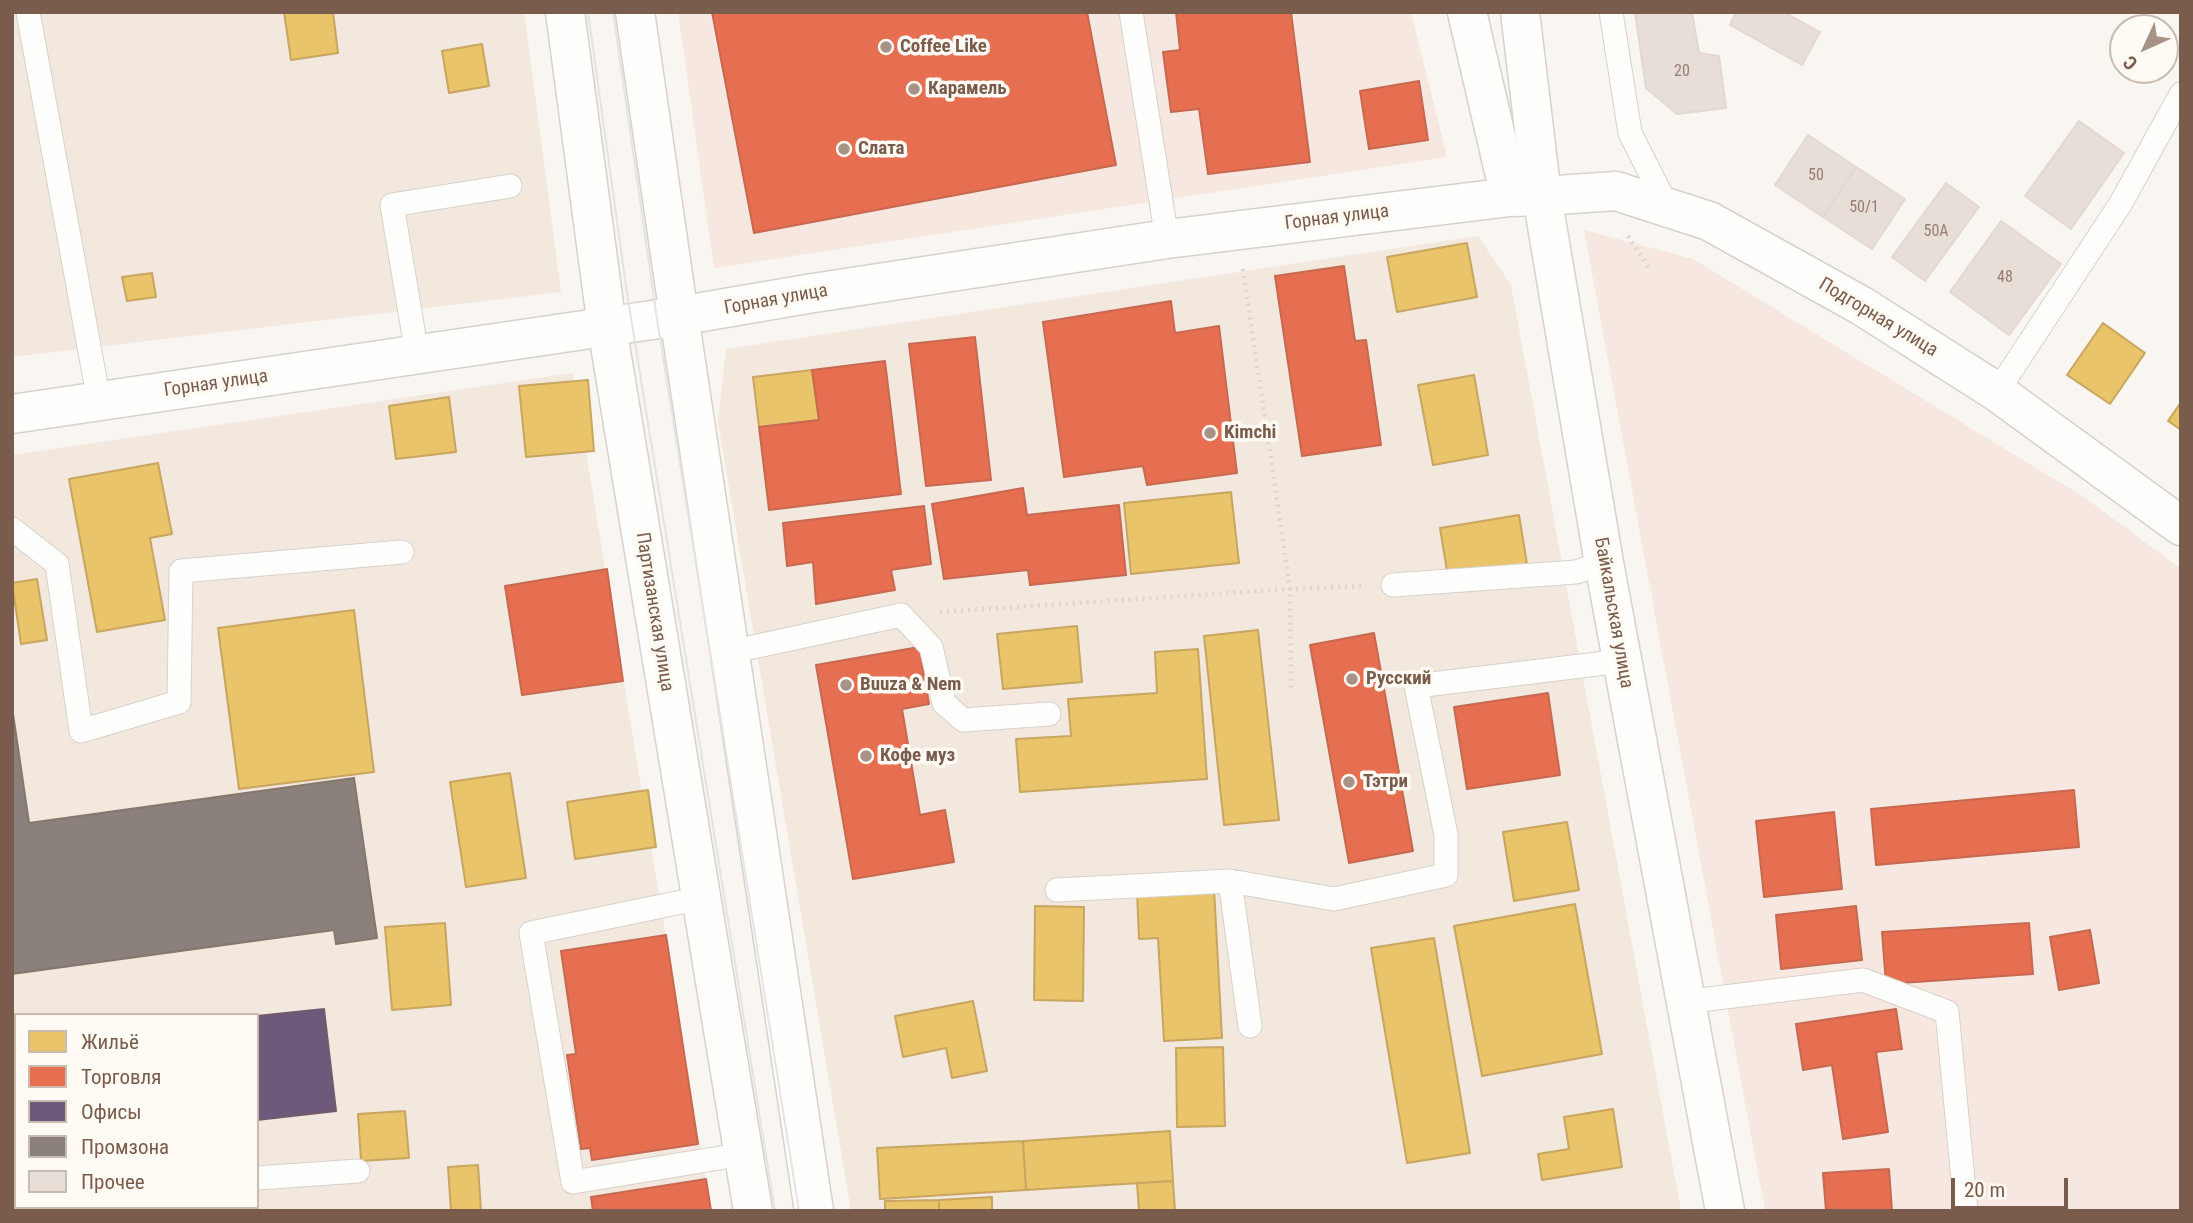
<!DOCTYPE html>
<html>
<head>
<meta charset="utf-8">
<style>
  body { margin:0 }
  #map { position:relative; width:2193px; height:1223px; overflow:hidden; background:#f9f5f0; font-family:"Roboto Condensed",sans-serif }
  canvas { display:block }
  .frame { position:absolute; inset:0; border:14px solid #7a5c4d; pointer-events:none }
  .legend { position:absolute; left:14px; top:1013px; width:245px; height:196px; box-sizing:border-box; background:#fffaf3; border:2px solid #cabbb1; margin:0; padding:9px 12px; list-style:none; font-size:21px; color:#7a5c4d }
  .legend li { display:flex; align-items:center; gap:14px; height:35px }
  .legend b { width:35px; border:2px solid #cabbb1 }
  .north { position:absolute; left:2109px; top:14px; width:70px; height:70px; box-sizing:border-box; background:#fffaf3; border:2px solid #cabbb1; border-radius:50%; rotate:225deg; font-size:19px; font-weight:700; line-height:28px; text-align:center; color:#7a5c4d }
  .north::after { content:''; display:block; margin:auto; width:24px; height:32px; background:#a69286; clip-path:polygon(50% 0,100% 100%,50% 72%,0 100%) }
  .scale { position:absolute; left:1951px; top:1178px; width:117px; height:32px; box-sizing:border-box; border:4px solid #7a5c4d; border-top:0; padding-left:9px; font-size:21px; line-height:24px; white-space:nowrap; color:#7a5c4d; -webkit-text-stroke:5px #fffaf3; paint-order:stroke }
</style>
</head>
<body>
<div id="map">
<canvas width="2193" height="1223"></canvas>
<div class="frame"></div>
<ul class="legend">
<li><b style="height:19px;background:#e9c46a"></b>Жильё</li>
<li><b style="height:19px;background:#e76f51"></b>Торговля</li>
<li><b style="height:19px;background:#6d597a"></b>Офисы</li>
<li><b style="height:19px;background:#8a817c"></b>Промзона</li>
<li><b style="height:19px;background:#e6ded7"></b>Прочее</li>
</ul>
<div class="north">С</div>
<div class="scale">20 m</div>
</div>
<script>
const c = document.querySelector('canvas').getContext('2d');
c.lineJoin = 'round';
function paint(path, color) { c.fillStyle = color; c.fill(path, 'evenodd'); }
const shape = rows => new Path2D(rows.map(r => 'M' + r).join(''));
function trace(path, color, width, dash) { c.strokeStyle = color; c.lineWidth = width; c.lineCap = dash ? 'butt' : 'round'; c.setLineDash(dash || []); c.stroke(path); }
function drawText(font, color, halo, rows, align = 'center') {
  c.font = font + ' "Roboto Condensed",sans-serif'; c.lineWidth = 7; c.setLineDash([]); c.textBaseline = 'middle'; c.strokeStyle = halo; c.fillStyle = color; for (const [text, x, y, turn = 0] of rows) {
    c.save(); c.translate(x, y); c.rotate((+turn || 0) * Math.PI / 180); c.textAlign = isNaN(turn) ? turn : align; if (halo) c.strokeText(text, 0, 0); c.fillText(text, 0, 0); c.restore();
  }
}
const residential = shape([
  [12,12,524,12,561,292,12,357],
  [1478,236,1511,285,1681,1211,851,1211,718,422,726,349],
  [573,373,711,1211,12,1211,12,455],
  [16,1015,257,1015,257,1207,16,1207]
]);
const commercial = shape([
  [678,12,1411,12,1447,157,714,268],
  [1584,230,1693,259,2084,497,2181,569,2181,1211,1765,1211]
]);
const homes = shape([
  [284,12,333,12,338,53,291,60,284,12],
  [482,44,489,86,449,93,442,51,482,44],
  [1467,243,1477,297,1397,312,1387,257,1467,243],
  [152,273,156,297,127,301,122,277,152,273],
  [2103,323,2145,353,2110,404,2067,375,2103,323],
  [812,370,819,420,759,427,753,377,812,370],
  [1474,375,1488,455,1433,465,1418,385,1474,375],
  [588,380,594,451,526,457,519,386,588,380],
  [449,397,456,452,396,459,389,406,449,397],
  [2181,402,2181,430,2168,421,2181,402],
  [158,463,172,534,150,538,165,620,97,632,69,479,158,463],
  [1231,492,1239,563,1131,574,1124,503,1231,492],
  [1519,515,1527,564,1448,577,1440,528,1519,515],
  [37,579,47,640,21,644,12,583,37,579],
  [354,610,374,772,239,789,218,628,354,610],
  [1077,626,1082,682,1003,689,997,634,1077,626],
  [1258,630,1279,820,1224,825,1204,636,1258,630],
  [1198,649,1207,779,1020,792,1016,739,1071,736,1068,699,1157,693,1155,652,1198,649],
  [510,773,526,878,466,887,450,782,510,773],
  [648,790,656,847,575,859,567,802,648,790],
  [1567,822,1579,890,1514,901,1503,832,1567,822],
  [1214,888,1222,1038,1164,1041,1158,938,1139,939,1137,892,1214,888],
  [1575,904,1602,1054,1482,1076,1454,926,1575,904],
  [1035,906,1084,907,1083,1001,1034,1000,1035,906],
  [445,923,451,1005,392,1010,385,927,445,923],
  [1434,938,1470,1153,1407,1163,1371,948,1434,938],
  [973,1001,987,1071,952,1078,946,1048,903,1057,895,1016,973,1001],
  [1223,1047,1225,1126,1177,1127,1176,1048,1223,1047],
  [1613,1109,1622,1167,1542,1180,1538,1154,1569,1149,1564,1117,1613,1109],
  [405,1111,409,1158,361,1161,358,1114,405,1111],
  [1170,1131,1173,1181,1026,1190,1023,1141,1170,1131],
  [1023,1141,1026,1190,880,1199,877,1148,1023,1141],
  [478,1165,481,1211,451,1211,448,1167,478,1165],
  [1173,1181,1175,1211,1139,1211,1137,1183,1173,1181],
  [992,1197,992,1211,939,1211,939,1200,992,1197],
  [939,1200,939,1211,885,1211,885,1201,939,1200]
]);
const shops = shape([
  [712,12,1087,12,1116,165,754,233,712,12],
  [1176,12,1291,12,1310,162,1208,174,1199,109,1171,112,1163,52,1180,50,1176,12],
  [1419,81,1428,140,1369,149,1360,91,1419,81],
  [1344,266,1355,341,1366,340,1381,445,1302,456,1275,276,1344,266],
  [1171,301,1175,333,1219,326,1237,473,1147,485,1143,466,1064,477,1043,322,1171,301],
  [975,337,991,480,926,486,909,344,975,337],
  [885,361,901,494,769,510,759,427,819,420,812,370,885,361],
  [1023,488,1027,515,1119,505,1126,575,1030,585,1028,570,944,579,932,504,1023,488],
  [924,506,931,564,891,570,895,590,816,604,813,562,787,566,783,523,924,506],
  [607,569,623,681,522,695,505,586,607,569],
  [1374,633,1413,851,1349,863,1310,645,1374,633],
  [919,647,929,704,902,709,920,815,945,810,954,862,853,879,816,665,919,647],
  [1548,693,1560,775,1467,789,1454,707,1548,693],
  [2074,790,2079,847,1876,865,1871,809,2074,790],
  [1834,812,1842,889,1764,897,1756,821,1834,812],
  [1856,906,1862,960,1781,969,1776,915,1856,906],
  [2029,923,2033,974,1886,984,1882,932,2029,923],
  [2090,930,2099,983,2059,990,2050,937,2090,930],
  [666,935,698,1144,592,1160,590,1148,581,1149,567,1055,576,1054,561,951,666,935],
  [1896,1009,1902,1049,1876,1052,1888,1132,1843,1139,1832,1065,1803,1070,1796,1024,1896,1009],
  [1889,1169,1892,1211,1826,1211,1823,1173,1889,1169],
  [706,1179,711,1211,593,1211,591,1197,706,1179]
]);
const offices = shape([
  [324,1009,336,1111,257,1120,257,1016,324,1009]
]);
const industry = shape([
  [12,707,29,823,354,778,377,938,336,944,334,930,12,974,12,707]
]);
const building = shape([
  [1635,12,1692,12,1699,53,1719,56,1726,108,1677,114,1646,88,1635,12],
  [1736,12,1784,12,1820,32,1802,65,1730,25,1736,12],
  [2079,121,2124,153,2071,229,2025,196,2079,121],
  [1808,135,1856,167,1823,217,1775,185,1808,135],
  [1856,167,1905,199,1872,249,1823,217,1856,167],
  [1946,183,1979,207,1925,281,1892,257,1946,183],
  [2001,221,2061,264,2009,335,1950,292,2001,221]
]);
const path = shape([
  [1628,236,1651,271],
  [1243,269,1290,589,1291,690],
  [940,612,1290,589,1364,586]
]);
const service = shape([
  [28,12,99,401],
  [1131,12,1167,239],
  [1611,12,1630,133,1668,208],
  [417,354,392,205,510,186],
  [1997,392,2121,203,2181,94],
  [12,529,57,564,81,731,179,702,181,571,402,552],
  [1393,585,1576,572,1604,563],
  [730,652,901,615,931,647,944,703,963,720,1049,714],
  [1230,881,1250,1026],
  [1057,890,1230,881,1334,899,1446,875,1446,835,1416,686,1622,661],
  [701,898,531,933,573,1182,744,1154],
  [1684,1002,1863,980,1947,1012,1966,1211],
  [257,1178,358,1171],
  [115,1207,115,1211]
]);
const minor = shape([
  [1467,12,1510,197],
  [12,414,679,316,807,294,1167,239,1510,197,1542,196]
]);
const tertiary = shape([
  [565,12,607,327,753,1211],
  [635,12,679,316,814,1211],
  [1520,12,1542,196,1604,563,1725,1211],
  [1542,196,1616,191,1709,221,1862,306,1997,392,2181,526]
]);
const tram = shape([
  [588,12,627,293,775,1211],
  [613,12,657,319,799,1211]
]);
const markers = [
  [886,47,7,"#a69286"],
  [914,89,7,"#a69286"],
  [844,149,7,"#a69286"],
  [1210,433,7,"#a69286"],
  [1352,679,7,"#a69286"],
  [846,685,7,"#a69286"],
  [866,756,7,"#a69286"],
  [1349,782,7,"#a69286"]
];
const numberNames = [
  ["20",1682,72],
  ["50",1816,176],
  ["50/1",1864,208],
  ["50А",1936,232],
  ["48",2005,278]
];
const poiNames = [
  ["Coffee Like",900,47],
  ["Карамель",928,89],
  ["Слата",858,149],
  ["Kimchi",1224,433],
  ["Русский",1366,679],
  ["Buuza & Nem",860,685],
  ["Кофе муз",880,756],
  ["Тэтри",1363,782]
];
const streetNames = [
  ["Горная улица",1337,218,-7],
  ["Горная улица",776,300,-10],
  ["Подгорная улица",1878,318,31],
  ["Горная улица",216,384,-8],
  ["Партизанская улица",654,612,81],
  ["Байкальская улица",1613,613,80]
];
paint(residential, '#f2e8de');
paint(commercial, '#f6e8e1');
paint(homes, '#e9c46a');
trace(homes, '#c8a561', 2);
paint(shops, '#e76f51');
trace(shops, '#c66950', 2);
paint(offices, '#6d597a');
trace(offices, '#715a6c', 2);
paint(industry, '#8a817c');
trace(industry, '#85766e', 2);
paint(building, '#e6ded7');
trace(building, '#e2d8d2', 2);
trace(service, '#d7d1cb', 25);
trace(minor, '#d7d1cb', 41);
trace(tertiary, '#d7d1cb', 41);
trace(path, '#dcd5d0', 4.5, [2, 5]);
trace(service, '#fefefd', 23);
trace(minor, '#fefefd', 38);
trace(tertiary, '#fefefd', 38);
trace(tram, '#e6e3e7', 2);
for (const [x, y, r, color] of markers) { const dot = new Path2D(); dot.arc(x, y, r, 0, 2 * Math.PI); c.fillStyle = color; c.fill(dot); trace(dot, '#fffaf3', 2.5); }
drawText('16px', '#977e72', null, numberNames);
drawText('bold 19px', '#7a5c4d', '#fffaf3', poiNames, 'left');
drawText('19px', '#7a5c4d', '#fffaf3', streetNames);
</script>
</body>
</html>
